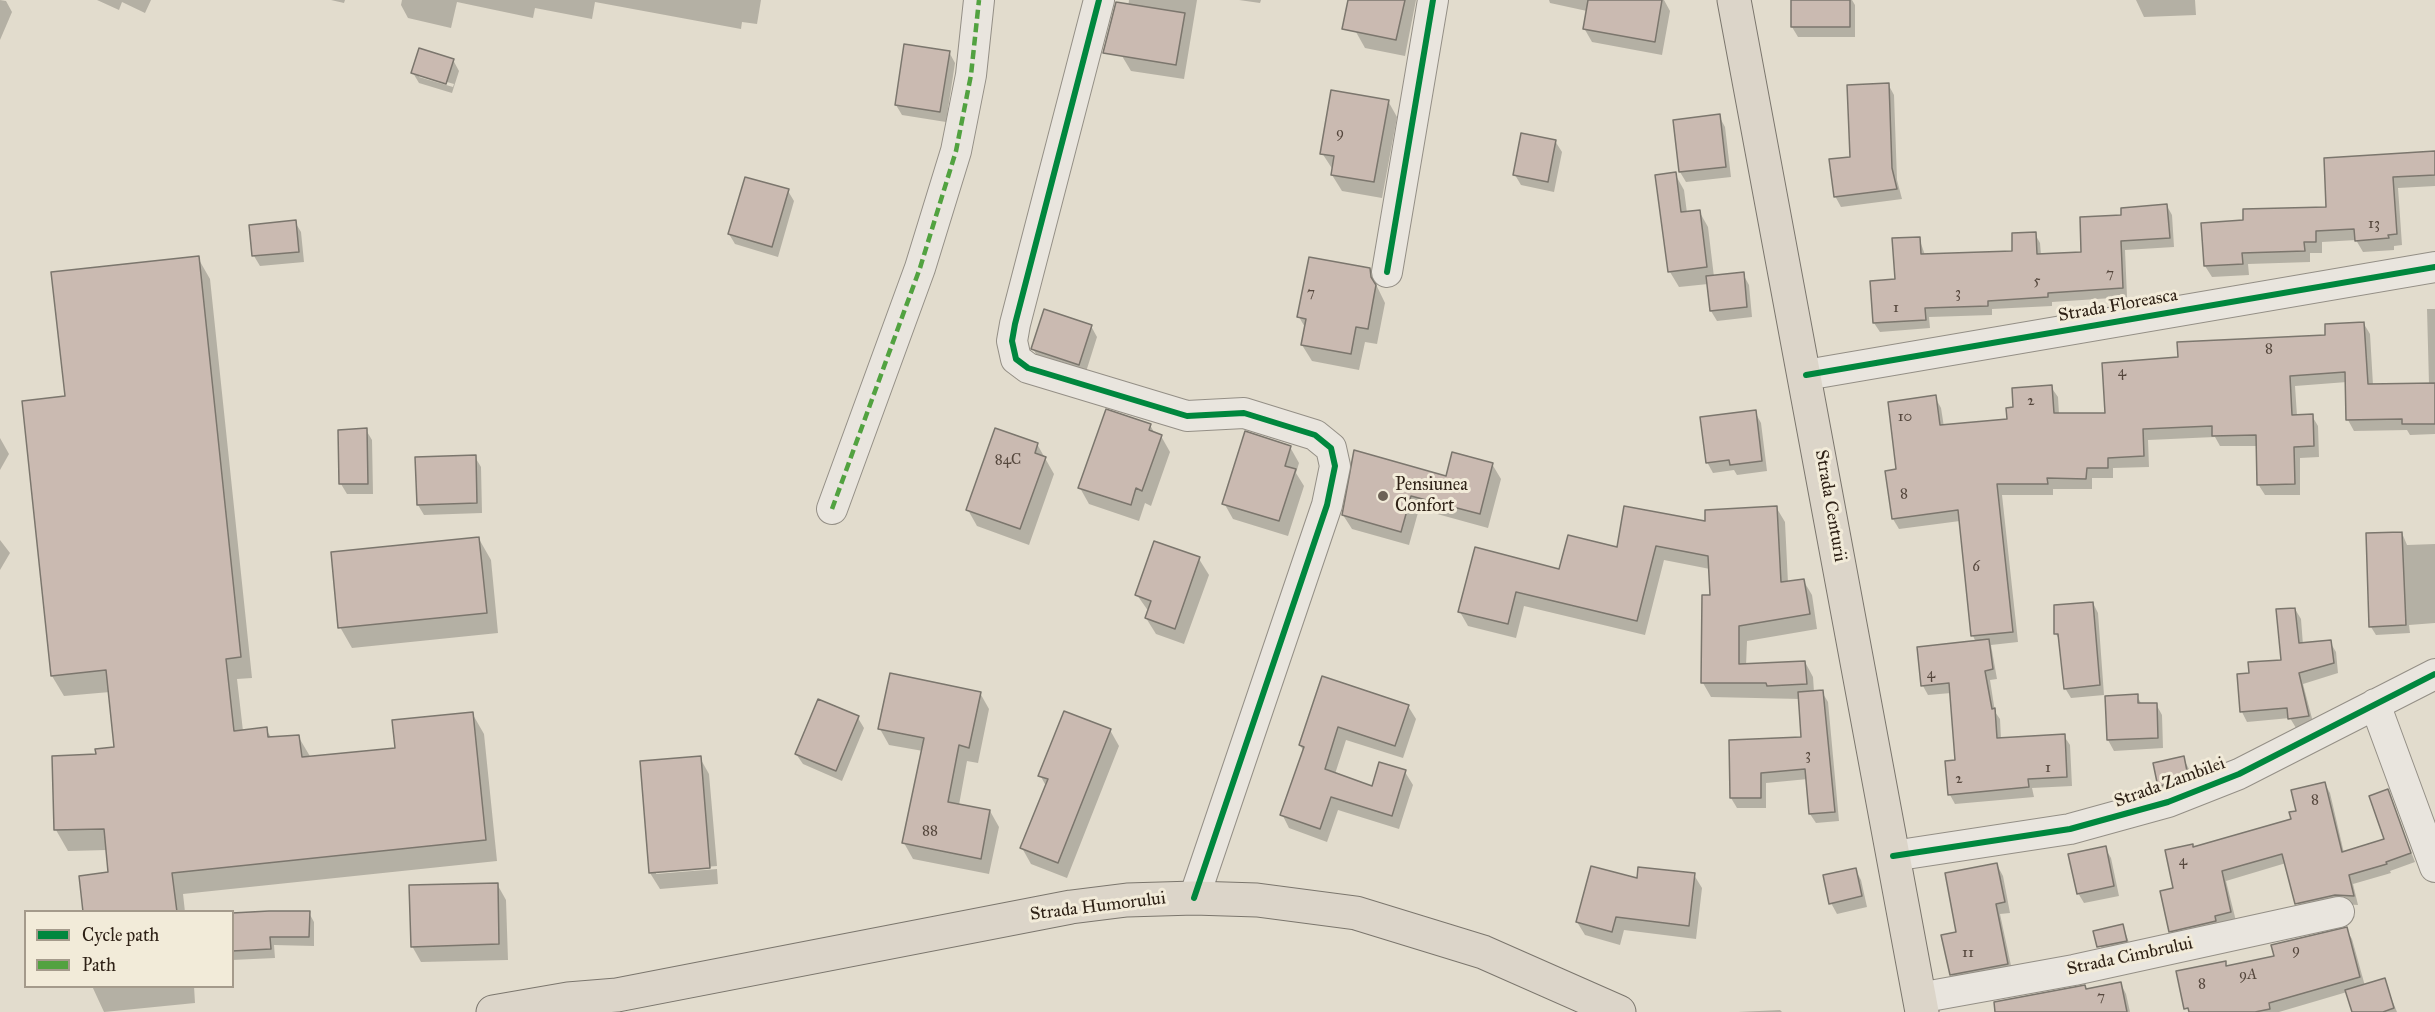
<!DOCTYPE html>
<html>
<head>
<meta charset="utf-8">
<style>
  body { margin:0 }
  #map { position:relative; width:2435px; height:1012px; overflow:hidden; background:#e2dccd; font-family:"IM FELL Great Primer",serif }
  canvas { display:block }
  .legend { position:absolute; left:24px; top:910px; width:210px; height:78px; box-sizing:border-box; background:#f2ebd9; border:2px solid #a49a8b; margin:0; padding:8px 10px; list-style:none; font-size:18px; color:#2e2116 }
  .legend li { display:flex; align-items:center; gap:12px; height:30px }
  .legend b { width:30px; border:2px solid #a49a8b }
</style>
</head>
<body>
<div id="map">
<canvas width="2435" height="1012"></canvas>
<ul class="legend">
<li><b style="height:8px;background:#00873e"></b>Cycle path</li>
<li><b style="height:8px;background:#52a240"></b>Path</li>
</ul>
</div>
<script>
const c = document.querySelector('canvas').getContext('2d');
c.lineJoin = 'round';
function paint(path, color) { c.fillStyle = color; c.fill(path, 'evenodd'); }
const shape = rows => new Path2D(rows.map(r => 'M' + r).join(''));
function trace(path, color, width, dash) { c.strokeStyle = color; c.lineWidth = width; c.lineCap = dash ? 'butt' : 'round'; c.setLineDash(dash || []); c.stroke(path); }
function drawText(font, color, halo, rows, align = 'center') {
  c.font = font + ' "IM FELL Great Primer",serif'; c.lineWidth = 6; c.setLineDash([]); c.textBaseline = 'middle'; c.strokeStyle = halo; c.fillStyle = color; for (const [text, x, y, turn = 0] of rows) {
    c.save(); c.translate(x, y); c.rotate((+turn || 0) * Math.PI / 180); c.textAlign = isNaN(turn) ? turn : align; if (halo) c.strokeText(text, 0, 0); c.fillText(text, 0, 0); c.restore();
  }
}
const shadow = shape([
  [0,0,6,1,12,12,0,40],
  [97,0,151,0,145,13,122,2,119,10],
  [331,0,345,0,344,3],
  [402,0,761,0,757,24,742,22,741,29,595,2,592,19,535,8,533,18,457,2,451,28,408,18,401,5],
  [1129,0,1197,0,1184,79,1131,71,1122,56],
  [1239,0,1261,0,1260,3],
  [1360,0,1416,0,1405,56,1365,48,1356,32],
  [1549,0,1664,0,1670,11,1662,55,1592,42,1584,28,1587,11,1550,3],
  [1792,0,1852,0,1855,5,1855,37,1798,37,1792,27],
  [2136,0,2195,0,2196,15,2144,17],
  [949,52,955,63,946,122,902,115,896,105],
  [453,60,459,71,452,93,419,83,413,73],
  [419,74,454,84,453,87,419,77],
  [1888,84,1894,95,1897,180,1902,199,1841,207,1835,196],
  [1388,101,1397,117,1382,198,1342,191,1332,175,1333,170,1322,153],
  [1719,116,1725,127,1731,177,1686,182,1680,172],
  [1555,141,1562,152,1554,192,1521,185,1515,175],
  [2435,153,2435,186,2398,188,2402,245,2394,246,2394,250,2363,252,2356,240,2322,242,2322,253,2310,253,2310,262,2248,264,2249,275,2212,277,2205,266,2245,222,2328,208],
  [1675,174,1684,190,1687,213,1699,211,1708,227,1714,277,1743,274,1749,285,1752,317,1717,321,1711,311,1708,284,1679,287,1670,272],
  [788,191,794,201,778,257,735,244,729,234],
  [2167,206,2172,215,2174,247,2125,250,2127,297,2052,302,2052,306,1992,309,1992,315,1929,317,1930,328,1880,332,1874,323,1872,283,1896,281,1919,238,1925,255,2014,253,2035,234,2040,243,2041,255,2083,254,2123,216],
  [295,222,301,232,304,262,260,266,254,256],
  [198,258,210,279,252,678,237,679,243,731,266,729,272,739,298,736,311,758,396,749,472,713,484,734,497,861,183,894,185,912,84,912,110,874,107,850,68,851,56,830,98,756,116,748,110,692,64,696,52,676,66,397],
  [1369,270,1385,303,1377,344,1365,342,1359,370,1312,361,1302,345,1306,329,1299,317],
  [2427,309,2435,309,2435,434,2410,435,2407,430,2354,431,2348,420,2347,382,2295,386,2297,416,2312,416,2318,426,2319,457,2300,458,2300,495,2265,495,2258,484,2258,446,2220,446,2215,437,2148,440,2149,467,2113,468,2113,478,2092,478,2092,489,2053,489,2053,495,2002,495,2018,642,1991,645,1997,679,1990,680,1995,712,2000,719,2001,739,2064,736,2070,745,2072,786,2032,788,2034,797,1955,804,1950,795,1947,762,1957,761,1951,693,1928,695,1923,686,1918,648,1976,642,1973,636,1960,521,1899,529,1893,519,1898,470,1935,397,1941,408,1944,427,2009,420,2015,409,2051,387,2058,397,2059,414,2107,414,2179,358,2327,336,2364,324,2370,334,2373,385,2429,384],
  [1091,326,1097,337,1085,375,1039,359,1033,349],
  [1755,412,1761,423,1767,471,1737,475,1734,470,1713,473,1707,462],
  [1150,425,1155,434,1161,436,1170,452,1151,506,1145,503,1139,521,1089,504,1080,488],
  [366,430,372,440,373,494,347,494,341,484],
  [0,438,9,454,0,470],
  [1037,444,1054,474,1029,545,977,526,968,510],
  [1290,447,1299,463,1296,473,1304,486,1288,536,1233,519,1224,503],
  [475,457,481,467,482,513,424,515,418,505],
  [1492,464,1501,479,1488,528,1419,509,1409,545,1352,529,1343,515,1447,478],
  [1776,507,1785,522,1788,583,1803,580,1812,595,1817,629,1747,641,1746,666,1805,662,1813,677,1814,692,1822,692,1828,702,1839,821,1816,823,1810,814,1808,779,1766,783,1766,808,1737,808,1731,798,1730,741,1803,739,1800,699,1711,697,1703,683,1712,596,1710,569,1664,560,1645,635,1524,606,1516,638,1468,626,1460,612,1618,549,1707,523],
  [2402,533,2407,545,2435,544,2435,623,2409,625,2410,633,2376,635,2371,627],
  [479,539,491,560,498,633,352,648,340,627],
  [0,540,10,553,0,570],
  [1199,559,1209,575,1184,644,1156,634,1146,618,1149,612,1137,595],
  [2093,603,2098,613,2104,695,2071,698,2065,688,2060,641,2056,634],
  [2295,609,2301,619,2303,645,2330,642,2336,652,2338,673,2303,684,2314,726,2296,728,2290,718,2247,722,2242,712,2251,674,2283,661],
  [1323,678,1408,706,1416,719,1403,758,1346,740,1335,774,1373,788,1405,772,1413,785,1399,829,1338,810,1327,842,1289,828,1282,814,1304,752,1300,745],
  [980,693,989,709,978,763,967,761,959,805,990,811,999,827,989,874,913,859,904,843,923,751,889,745,880,729],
  [2137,696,2142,705,2156,704,2162,715,2163,748,2114,751,2108,740,2107,697],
  [819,701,858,718,864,728,842,781,803,764,796,754],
  [1110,730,1119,746,1067,878,1031,864,1022,848,1046,786,1040,775],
  [700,758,709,774,717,866,656,871,656,874,717,869,718,884,660,889,650,873,641,763],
  [2183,758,2189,769,2193,786,2165,797,2159,786],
  [2325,784,2330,793,2344,853,2386,840,2387,791,2415,862,2390,871,2391,873,2353,884,2358,905,2341,904,2302,913,2297,903,2286,863,2226,881,2236,921,2176,940,2170,931,2175,889,2194,849,2293,820],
  [2105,848,2111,858,2119,896,2084,903,2078,893],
  [1997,865,2003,876,2010,913,2000,914,2013,975,1957,985,1951,974,1958,933],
  [1855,869,1861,880,1867,907,1837,914,1831,903],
  [1694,875,1702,888,1696,939,1624,930,1620,945,1585,935,1577,922,1638,880],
  [497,884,506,900,508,960,421,962,412,946],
  [309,913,314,922,314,946,274,945,275,958,232,960,232,915],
  [2123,926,2132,951,2105,957,2095,932],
  [2346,929,2352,939,2365,986,2384,980,2397,1012,2353,1012,2347,992,2279,1012,2259,1012,2256,1006,2276,957],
  [2121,984,2126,994,2130,1012,1999,1012],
  [92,986,194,986,195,1003,104,1012],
  [1780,1010,1782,1012,1738,1012]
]);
const building = shape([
  [1348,0,1405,0,1396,40,1342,29,1348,0],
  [1588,0,1662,0,1655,42,1583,29,1588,0],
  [1791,0,1850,0,1850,27,1791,27,1791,0],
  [1116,2,1185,13,1176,65,1103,53,1116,2],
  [904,44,950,51,940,112,895,105,904,44],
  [419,48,454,59,446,84,411,73,419,48],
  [1889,83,1892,168,1897,189,1834,197,1829,159,1850,157,1847,85,1889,83],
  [1331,90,1389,100,1374,182,1331,175,1334,156,1320,154,1331,90],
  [1720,114,1726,167,1679,172,1673,120,1720,114],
  [1521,133,1556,140,1548,182,1513,175,1521,133],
  [2435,151,2435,175,2393,177,2397,234,2388,235,2389,238,2355,241,2354,229,2316,231,2316,242,2304,242,2305,251,2242,253,2243,264,2204,266,2201,223,2243,220,2243,209,2326,207,2324,158,2435,151],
  [1676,172,1681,212,1700,210,1707,267,1668,272,1655,175,1676,172],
  [745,177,789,189,772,247,728,234,745,177],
  [2167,204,2170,238,2121,241,2123,288,2048,293,2048,297,1988,301,1988,306,1925,308,1926,320,1873,323,1870,281,1895,279,1892,238,1920,237,1921,254,2012,251,2012,233,2036,232,2037,254,2081,252,2080,217,2121,215,2121,208,2167,204],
  [296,220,299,252,252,256,249,225,296,220],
  [199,256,241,657,226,659,234,731,267,727,268,737,299,735,302,757,395,748,392,720,473,712,486,840,172,873,177,912,83,912,79,876,108,872,104,829,54,830,52,756,96,754,95,749,114,747,106,670,51,676,22,401,65,396,51,272,199,256],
  [1309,257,1370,268,1371,277,1376,285,1368,329,1356,327,1351,354,1301,345,1306,319,1297,317,1309,257],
  [1744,272,1747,307,1710,311,1706,276,1744,272],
  [1044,309,1092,325,1079,365,1031,349,1044,309],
  [2364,322,2368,384,2435,383,2435,424,2402,424,2402,419,2346,420,2345,372,2290,376,2292,415,2313,414,2314,446,2294,447,2295,484,2257,485,2256,435,2212,436,2212,426,2143,429,2144,456,2108,458,2108,468,2087,468,2086,479,2047,478,2048,484,1997,484,2013,632,1971,636,1958,510,1892,519,1885,471,1896,469,1888,402,1936,395,1940,425,2007,419,2006,408,2013,407,2012,388,2052,385,2054,413,2105,413,2102,363,2178,357,2177,342,2325,335,2325,324,2364,322],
  [1106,409,1151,424,1149,430,1162,435,1142,491,1136,488,1131,505,1078,488,1106,409],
  [1756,410,1762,461,1730,465,1729,460,1706,463,1700,417,1756,410],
  [367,428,368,484,339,484,338,430,367,428],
  [995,428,1038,443,1035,453,1046,457,1020,529,966,510,995,428],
  [1245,431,1291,446,1285,466,1296,469,1279,521,1222,504,1245,431],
  [1354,450,1446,476,1452,452,1493,463,1480,514,1411,496,1401,532,1342,515,1354,450],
  [476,455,477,503,417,505,415,457,476,455],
  [1624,506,1705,521,1705,510,1777,506,1781,582,1804,579,1810,614,1739,626,1739,664,1805,661,1807,684,1767,686,1766,683,1701,683,1702,595,1710,595,1708,556,1656,546,1637,621,1516,592,1508,624,1458,612,1475,547,1559,569,1568,535,1617,547,1624,506],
  [2402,532,2406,625,2369,627,2366,533,2402,532],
  [479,537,487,613,338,628,331,552,479,537],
  [1154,541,1200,557,1175,629,1145,618,1151,601,1135,595,1154,541],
  [2093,602,2100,685,2064,689,2058,634,2054,634,2054,605,2093,602],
  [2295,608,2299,643,2331,640,2334,663,2299,673,2309,716,2288,719,2287,708,2240,712,2237,674,2249,673,2248,662,2281,660,2276,609,2295,608],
  [1989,639,1993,669,1985,671,1992,709,1995,708,1997,738,2065,734,2067,777,2028,779,2029,787,1948,795,1945,761,1955,760,1949,683,1921,686,1917,647,1989,639],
  [890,673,981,692,969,748,959,745,948,802,990,810,981,859,902,843,924,738,878,729,890,673],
  [1322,676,1409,705,1395,746,1338,727,1325,769,1372,786,1379,762,1406,770,1392,816,1331,797,1320,829,1280,815,1304,747,1299,745,1322,676],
  [1823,690,1835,812,1809,814,1805,769,1761,773,1761,798,1730,798,1729,740,1801,737,1798,692,1823,690],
  [2138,694,2138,703,2157,703,2158,738,2107,740,2105,696,2138,694],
  [818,699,859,716,836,771,795,754,818,699],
  [1064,711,1111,729,1058,863,1020,848,1048,779,1038,776,1064,711],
  [701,756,710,868,649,873,640,761,701,756],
  [2184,756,2188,776,2158,787,2153,763,2184,756],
  [2325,782,2342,852,2384,839,2369,796,2388,789,2411,853,2386,862,2387,864,2349,875,2354,896,2335,895,2295,904,2282,854,2222,871,2231,912,2215,916,2216,921,2169,932,2160,891,2173,888,2165,850,2193,844,2193,847,2291,819,2289,812,2296,811,2291,790,2325,782],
  [2106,846,2114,886,2077,894,2068,854,2106,846],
  [1997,863,2005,902,1996,904,2008,964,1950,975,1941,935,1956,932,1945,873,1997,863],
  [1591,866,1637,878,1638,867,1695,873,1689,926,1616,917,1612,932,1576,922,1591,866],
  [1856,868,1862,896,1829,904,1823,875,1856,868],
  [498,883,499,944,411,947,409,885,498,883],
  [269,911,310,911,309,937,270,937,271,949,232,951,232,913,269,911],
  [2123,924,2127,941,2097,947,2093,931,2123,924],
  [2347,927,2360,977,2269,1003,2270,1009,2255,1012,2189,1012,2188,1008,2184,1009,2176,971,2226,961,2226,966,2274,956,2271,945,2347,927],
  [2385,978,2394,1008,2383,1012,2352,1012,2345,990,2385,978],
  [2121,982,2127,1012,1995,1012,1994,1002,2085,985,2086,989,2121,982]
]);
const street = shape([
  [1099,0,1015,324,1012,341,1016,359,1028,368,1187,416,1244,413,1315,435,1331,448,1335,466,1327,505,1194,898],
  [1387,272,1433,0],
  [1806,375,2435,267],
  [832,509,920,268,956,151,971,75,979,0],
  [2375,704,2435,867],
  [1893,856,2070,829,2168,802,2239,774,2435,674],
  [1919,998,2074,970,2339,912]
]);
const primary = shape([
  [1734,0,1922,1012],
  [493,1012,568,999,617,995,1071,907,1127,900,1194,898,1257,900,1356,913,1483,952,1619,1012]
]);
const quiet = shape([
  [832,509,920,268,956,151,971,75,979,0]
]);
const cycleway = shape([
  [1099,0,1015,324,1012,341,1016,359,1028,368,1187,416,1244,413,1315,435,1331,448,1335,466,1327,505,1194,898],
  [1387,272,1433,0],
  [1806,375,2435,267],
  [1893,856,2070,829,2168,802,2239,774,2435,674]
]);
const markers = [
  [1383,496,6,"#6d6256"]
];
const numberNames = [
  ["9",1340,133],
  ["13",2374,224],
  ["7",2110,274],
  ["5",2037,281],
  ["7",1311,293],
  ["3",1958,293],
  ["1",1896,308],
  ["8",2269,349],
  ["4",2122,372],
  ["2",2031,401],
  ["10",1905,417],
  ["84C",1008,460],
  ["8",1904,494],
  ["6",1976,567],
  ["4",1931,674],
  ["3",1808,755],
  ["1",2048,768],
  ["2",1959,779],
  ["8",2315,800],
  ["88",930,831],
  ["4",2183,861],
  ["9",2296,950],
  ["11",1968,953],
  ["9A",2248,975],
  ["8",2202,984],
  ["7",2101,997]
];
const streetNames = [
  ["Strada Floreasca",2118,306,-10],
  ["Strada Centurii",1830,506,80],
  ["Strada Zambilei",2170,783,-20],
  ["Strada Humorului",1098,907,-7],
  ["Strada Cimbrului",2130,957,-12]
];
const poiNames = [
  ["Pensiunea",1395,486],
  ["Confort",1395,507]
];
paint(shadow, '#0003');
paint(building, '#cabab1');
trace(building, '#7b766d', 1.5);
trace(street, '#948f86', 32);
trace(primary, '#7b766d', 35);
trace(street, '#e9e5de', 30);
trace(primary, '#dcd5c9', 33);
trace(quiet, '#52a240', 4.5, [9, 4.5]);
trace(cycleway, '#00873e', 6);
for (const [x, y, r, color] of markers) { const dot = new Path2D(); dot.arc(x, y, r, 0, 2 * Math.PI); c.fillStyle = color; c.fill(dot); trace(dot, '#f2ebd9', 2); }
drawText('15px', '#55473d', null, numberNames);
drawText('18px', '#2e2116', '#f2ebd9', streetNames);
drawText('18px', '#2e2116', '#f2ebd9', poiNames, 'left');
</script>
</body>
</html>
